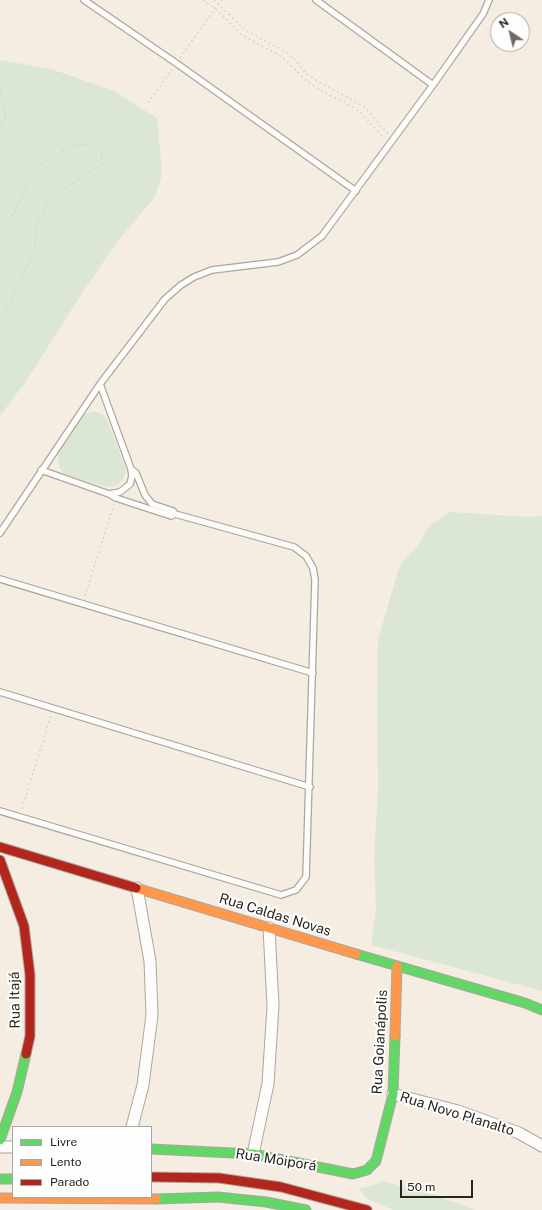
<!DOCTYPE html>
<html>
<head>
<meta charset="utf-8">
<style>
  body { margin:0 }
  #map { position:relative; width:542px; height:1210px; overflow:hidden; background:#f5ede1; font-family:"Public Sans",sans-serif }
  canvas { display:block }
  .legend { position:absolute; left:12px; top:1126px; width:140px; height:72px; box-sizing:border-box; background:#fefefe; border:1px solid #a8a6a3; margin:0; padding:5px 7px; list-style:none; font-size:12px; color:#28231b }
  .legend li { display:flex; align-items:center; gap:8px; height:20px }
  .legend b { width:20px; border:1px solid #a8a6a3 }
  .north { position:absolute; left:490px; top:12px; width:40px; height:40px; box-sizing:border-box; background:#fefefe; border:1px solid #a8a6a3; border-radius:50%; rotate:325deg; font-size:11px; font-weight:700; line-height:16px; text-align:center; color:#28231b }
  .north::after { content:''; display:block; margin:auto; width:14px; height:18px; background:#706a60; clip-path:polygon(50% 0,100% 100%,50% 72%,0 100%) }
  .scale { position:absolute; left:400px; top:1180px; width:73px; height:18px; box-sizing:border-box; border:2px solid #28231b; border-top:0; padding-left:5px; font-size:12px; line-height:14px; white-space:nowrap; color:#28231b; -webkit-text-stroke:3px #fefefe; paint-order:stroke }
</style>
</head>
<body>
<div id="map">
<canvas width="542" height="1210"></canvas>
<ul class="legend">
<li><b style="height:5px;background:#63d668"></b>Livre</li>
<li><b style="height:5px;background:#ff974d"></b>Lento</li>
<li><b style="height:5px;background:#b3261e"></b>Parado</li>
</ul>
<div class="north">N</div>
<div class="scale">50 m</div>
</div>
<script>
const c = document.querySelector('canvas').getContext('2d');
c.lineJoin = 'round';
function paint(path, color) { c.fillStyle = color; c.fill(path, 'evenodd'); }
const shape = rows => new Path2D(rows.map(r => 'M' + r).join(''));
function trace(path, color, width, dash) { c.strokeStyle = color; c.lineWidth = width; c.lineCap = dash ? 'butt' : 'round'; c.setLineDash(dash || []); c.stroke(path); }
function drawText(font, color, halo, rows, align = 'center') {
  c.font = font + ' "Public Sans",sans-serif'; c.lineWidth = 4; c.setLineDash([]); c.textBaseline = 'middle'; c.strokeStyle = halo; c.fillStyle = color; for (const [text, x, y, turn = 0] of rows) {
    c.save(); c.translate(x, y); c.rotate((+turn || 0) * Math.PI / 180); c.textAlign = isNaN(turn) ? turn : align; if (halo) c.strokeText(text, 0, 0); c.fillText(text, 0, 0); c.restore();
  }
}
const green = shape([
  [0,60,51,69,112,90,157,118,162,174,155,197,117,242,75,304,27,380,0,416],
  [89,412,97,412,101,413,107,419,126,469,124,477,119,484,115,486,107,487,64,474,59,467,58,454,83,416],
  [450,512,528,517,542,516,542,991,371,945,376,909,374,857,378,788,377,698,378,639,399,568,404,560,417,547,429,526],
  [383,1181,434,1195,475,1210,393,1210,374,1202,365,1197,359,1188,372,1186]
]);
const path = shape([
  [203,0,215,8,242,35,282,57,309,83,327,94,346,103,360,112,384,138],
  [214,0,245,30,286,52,294,59,306,73,320,83,349,98,364,107,371,114,388,134],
  [180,58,221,0],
  [0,88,6,116,0,130],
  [148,103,172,69],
  [0,225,14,214,33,172,43,162,70,147,85,144,100,148,103,163,52,197,37,223,34,253,0,323],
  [85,596,114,504],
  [22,809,51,715]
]);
const lane = shape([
  [84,0,176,63,356,191],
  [316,0,433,85],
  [100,384,131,469,132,476,130,484,120,492,109,494],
  [41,470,109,494,116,498,171,516,175,514],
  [0,533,100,384,165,299,181,285,194,277,212,270,278,262,297,255,322,236,433,85,483,14,489,0],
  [0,579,313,673],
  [0,692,310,787],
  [0,811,281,895,296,890,306,877,315,580,313,568,306,556,294,547,175,514,173,511,152,504,145,495,136,473,131,469]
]);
const street = shape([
  [393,1094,458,1111,519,1133,542,1146],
  [132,1127,143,1085,152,1015,150,961,137,888],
  [0,1147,13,1147],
  [253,1154,268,1084,273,1006,269,928]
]);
const fast = shape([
  [356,954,525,1003,542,1010],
  [0,1140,17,1092,26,1054],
  [151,1149,253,1154,353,1174,367,1170,376,1161,393,1094,395,1036],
  [0,1179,13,1179],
  [156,1199,218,1197,266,1202,306,1210]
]);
const slow = shape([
  [136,888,356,954],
  [395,1036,397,966],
  [0,1198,156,1199]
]);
const jam = shape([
  [0,847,136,888],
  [0,860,24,926,30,975,30,1036,26,1054],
  [151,1177,219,1178,281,1187,367,1210]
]);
const streetNames = [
  ["Rua Caldas Novas",275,915,17],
  ["Rua Itajá",15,1000,-91],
  ["Rua Goianápolis",380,1042,-87],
  ["Rua Novo Planalto",457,1114,17],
  ["Rua Moiporá",276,1160,9]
];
paint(green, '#dbe7d4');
trace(lane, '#aca69d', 8);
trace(street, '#aca69d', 13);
trace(fast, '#aca69d', 11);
trace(slow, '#aca69d', 11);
trace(jam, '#aca69d', 11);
trace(path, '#d6d4d0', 1.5, [2, 3]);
trace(lane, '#fefcfa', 5.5);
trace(street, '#fefcfa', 11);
trace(fast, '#63d668', 9);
trace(slow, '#ff974d', 9);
trace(jam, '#b3261e', 9);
drawText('14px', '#28231b', '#fefefe', streetNames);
</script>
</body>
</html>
